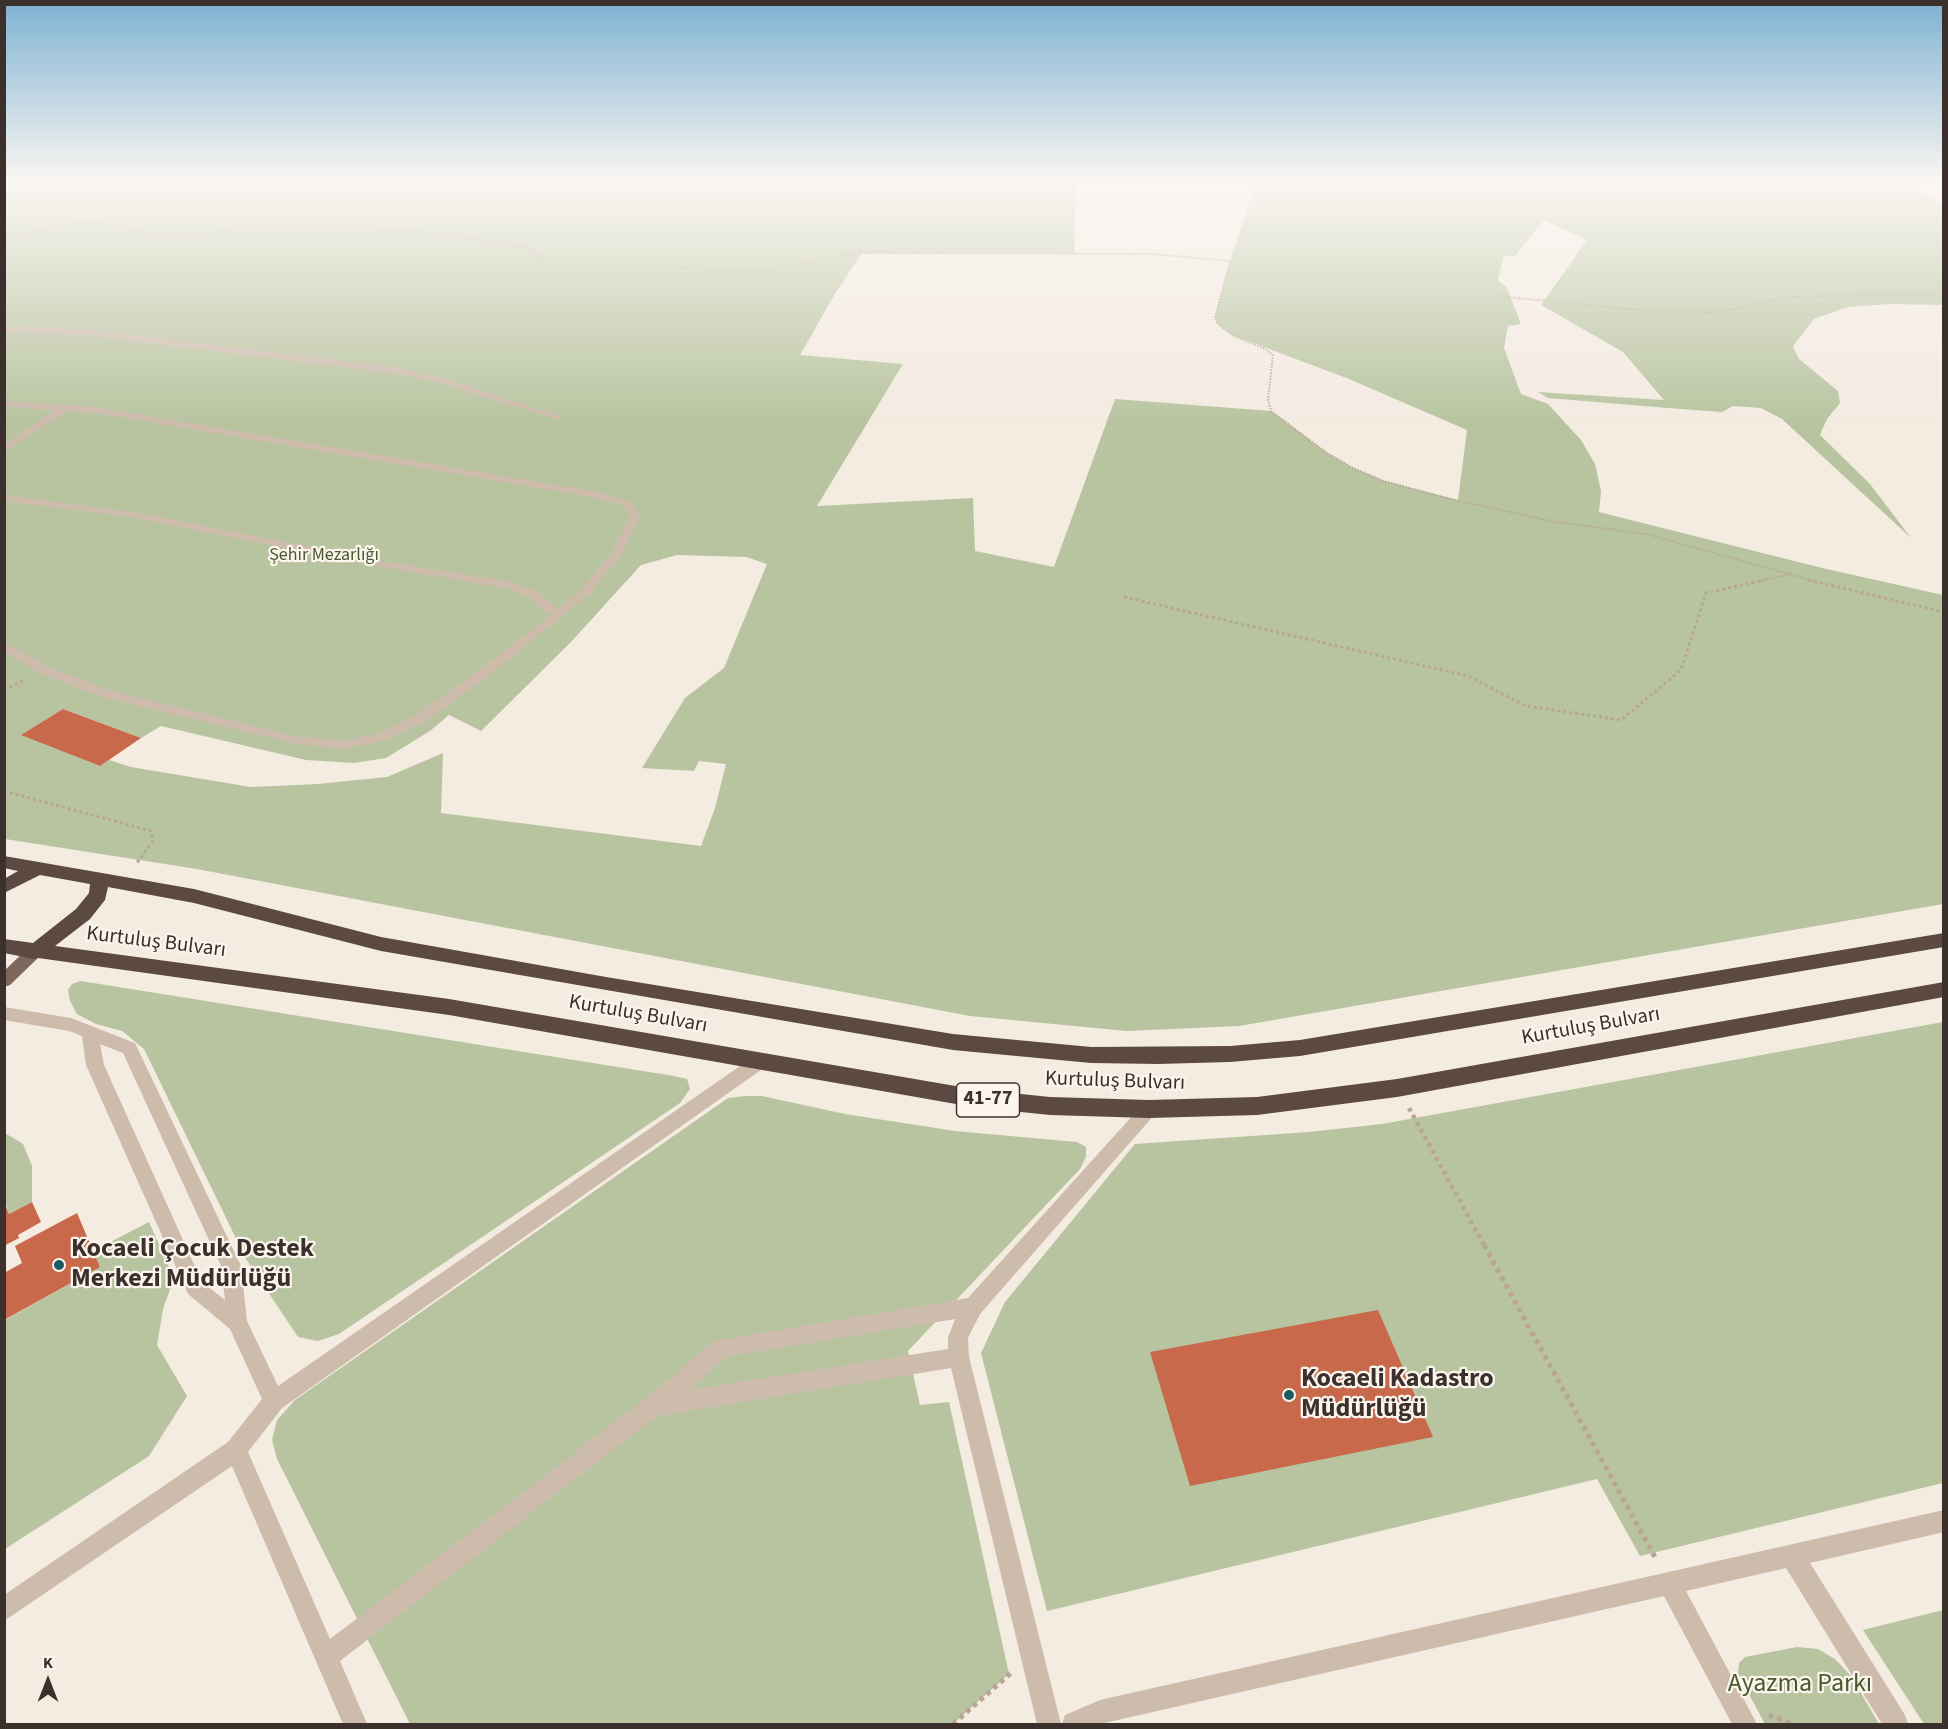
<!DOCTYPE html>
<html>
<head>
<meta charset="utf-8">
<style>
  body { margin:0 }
  #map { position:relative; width:1948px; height:1729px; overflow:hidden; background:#f4ebe1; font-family:"Source Sans 3",sans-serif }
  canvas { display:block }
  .frame { position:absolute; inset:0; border:6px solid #3b302b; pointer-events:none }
  .north { position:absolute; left:18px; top:1651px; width:60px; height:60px; -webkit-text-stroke:4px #fbf5ee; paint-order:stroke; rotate:0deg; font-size:16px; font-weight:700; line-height:24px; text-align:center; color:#3b302b }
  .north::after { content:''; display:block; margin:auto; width:21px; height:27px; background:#3b302b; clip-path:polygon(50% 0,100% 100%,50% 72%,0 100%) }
</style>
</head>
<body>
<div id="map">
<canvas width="1948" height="1729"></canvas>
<div class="frame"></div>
<div class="north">K</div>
</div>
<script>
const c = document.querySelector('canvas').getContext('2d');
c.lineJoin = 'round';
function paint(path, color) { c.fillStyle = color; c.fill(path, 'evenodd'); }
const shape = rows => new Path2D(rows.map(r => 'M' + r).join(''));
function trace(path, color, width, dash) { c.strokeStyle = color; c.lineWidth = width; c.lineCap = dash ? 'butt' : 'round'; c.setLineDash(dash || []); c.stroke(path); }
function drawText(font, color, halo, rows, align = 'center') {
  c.font = font + ' "Source Sans 3",sans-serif'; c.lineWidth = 4.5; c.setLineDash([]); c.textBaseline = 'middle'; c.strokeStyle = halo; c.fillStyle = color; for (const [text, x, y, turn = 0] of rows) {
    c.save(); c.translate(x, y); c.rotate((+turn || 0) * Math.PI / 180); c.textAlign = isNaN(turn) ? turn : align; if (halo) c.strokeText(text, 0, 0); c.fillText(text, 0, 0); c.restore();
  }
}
const green = shape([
  [4,180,1076,180,1074,254,862,253,836,292,800,355,903,364,817,506,973,498,975,551,1054,567,1115,399,1271,411,1327,453,1353,468,1384,481,1458,500,1467,430,1349,379,1232,335,1217,323,1215,317,1230,261,1255,186,1207,183,1207,180,1895,180,1943,204,1943,305,1890,304,1848,307,1814,319,1793,346,1799,359,1838,391,1840,403,1827,419,1820,435,1870,484,1911,538,1782,419,1761,408,1733,406,1722,412,1668,408,1548,398,1538,392,1664,400,1623,352,1541,305,1587,240,1544,220,1515,256,1504,256,1498,280,1507,288,1521,324,1508,326,1504,348,1521,394,1548,404,1581,440,1595,464,1601,491,1599,512,1822,568,1943,595,1943,904,1239,1026,1127,1031,970,1016,197,869,5,839],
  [677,555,746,557,767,564,724,668,685,698,642,768,694,771,699,761,726,764,715,808,701,846,441,813,443,753,387,777,318,784,251,787,131,767,109,760,100,766,22,735,63,709,141,738,161,726,306,760,354,763,386,758,430,731,449,715,481,731,571,642,641,565],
  [81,981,674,1076,687,1079,690,1089,680,1103,339,1334,318,1341,298,1337,246,1259,144,1049,122,1031,96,1024,77,1014,70,1001,68,990,72,984],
  [1943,1022,1943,1483,1640,1556,1597,1479,1047,1611,981,1353,1005,1302,1135,1144,1309,1132,1382,1124],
  [745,1096,762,1096,845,1114,955,1131,1077,1142,1086,1147,1086,1157,1080,1169,908,1351,920,1405,949,1402,1009,1674,953,1724,410,1724,277,1459,272,1440,277,1420,295,1400,728,1098],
  [5,1133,23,1144,32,1166,32,1202,9,1214,5,1201],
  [149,1222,174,1278,163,1309,157,1345,187,1396,149,1456,5,1549,5,1320,100,1267,93,1251],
  [1943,1610,1943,1724,1924,1724,1863,1630],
  [1797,1647,1818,1649,1835,1659,1851,1676,1879,1724,1765,1724,1738,1674,1739,1663,1745,1657]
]);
const building = shape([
  [63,709,141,738,100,766,21,735],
  [4,1202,9,1214,32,1202,41,1222,18,1235,19,1238,4,1246],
  [77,1213,100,1267,4,1320,4,1273,22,1263,15,1246],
  [1378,1310,1433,1437,1190,1486,1150,1352]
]);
const pathFar3 = shape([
  [4,238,77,223,109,224,154,235,184,237,267,224,423,232,522,246,544,259,528,269,575,264,767,271,853,253,1152,254,1230,261,1215,317,1217,323,1232,335,1265,349,1273,355,1268,399,1271,411,1327,453,1353,468,1384,481,1446,498,1556,522,1646,534,1814,581],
  [1498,296,1625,309,1715,313,1789,297,1936,294,1944,291],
  [1758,581,1791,574]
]);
const pathFar2 = shape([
  [1808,580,1944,612],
  [1124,597,1468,676,1526,706,1621,720,1681,670,1706,593,1765,580],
  [4,690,23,681],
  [4,791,151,831,153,841,136,864]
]);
const pathFar1 = shape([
  [1409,1108,1485,1247]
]);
const path = shape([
  [1484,1245,1656,1559],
  [1769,1715,1793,1724],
  [953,1724,1011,1673]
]);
const minor = shape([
  [4,326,86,329,392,367,443,378,563,417,555,419,438,382,392,373,86,335,4,332,4,326],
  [4,401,96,407,598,492,631,502,640,516,621,556,591,593,485,679,423,723,388,740,342,749,296,744,101,697,39,673,4,651,4,641,49,667,111,691,296,736,342,741,379,733,413,717,475,673,551,615,530,598,509,589,376,566,136,518,4,501,4,495,136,512,376,560,512,582,538,592,558,609,583,587,610,555,630,516,623,506,596,498,96,413,67,411,4,452,4,444,55,410,4,407,4,401],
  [4,1007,71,1018,135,1043,241,1266,247,1321,278,1386,756,1055,762,1053,768,1055,771,1060,768,1065,282,1408,248,1452,330,1639,645,1399,714,1341,968,1298,1143,1104,1149,1102,1155,1104,1158,1109,1155,1114,980,1314,968,1338,969,1357,1061,1724,1037,1724,951,1368,657,1416,340,1661,367,1724,343,1724,232,1466,4,1621,4,1595,228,1442,262,1399,230,1329,188,1294,86,1065,82,1036,69,1031,4,1020,4,1007],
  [100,1044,123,1053,221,1266,225,1300,202,1282,104,1065,100,1044],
  [955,1319,948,1338,948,1349,688,1390,726,1357,955,1319],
  [1944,1510,1944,1532,1810,1563,1905,1715,1908,1724,1882,1724,1786,1568,1686,1591,1757,1724,1732,1724,1664,1596,1100,1724,1062,1724,1065,1715,1100,1700,1944,1510]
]);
const major = shape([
  [34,946,40,948,42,952,40,956,10,985,4,987,4,971,28,948,34,946]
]);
const highway = shape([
  [4,856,194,889,381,937,606,977,953,1034,1091,1047,1230,1046,1300,1040,1944,933,1944,947,1300,1056,1230,1062,1158,1064,1091,1063,953,1050,381,951,194,903,108,887,105,900,90,919,55,946,449,999,973,1089,1050,1097,1149,1100,1257,1097,1397,1079,1944,982,1944,997,1397,1097,1257,1115,1149,1118,1050,1115,973,1107,449,1015,38,958,34,959,4,953,4,939,33,943,76,909,89,893,90,884,40,875,4,893,4,879,18,871,4,868,4,856]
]);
const markers = [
  [59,1265,6,"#1f5a5e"],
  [1289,1395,6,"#1f5a5e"]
];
const farParknames = [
  ["Şehir Mezarlığı",324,556]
];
const shields = [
  [988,1100,63]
];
const shieldNames = [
  ["41-77",988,1100]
];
const streetNames = [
  ["Kurtuluş Bulvarı",156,943,7],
  ["Kurtuluş Bulvarı",638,1015,10],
  ["Kurtuluş Bulvarı",1591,1027,-10],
  ["Kurtuluş Bulvarı",1115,1082,2]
];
const nearPoinames = [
  ["Kocaeli Çocuk Destek",71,1250],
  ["Merkezi Müdürlüğü",71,1280],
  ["Kocaeli Kadastro",1301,1380],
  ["Müdürlüğü",1301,1410]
];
const nearParknames = [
  ["Ayazma Parkı",1800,1685]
];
paint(green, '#b8c4a0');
paint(building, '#c8694b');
trace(pathFar3, '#b9a596', 2, [1.5, 1.5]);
trace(pathFar2, '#b9a596', 3, [3, 3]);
trace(pathFar1, '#b9a596', 4.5, [4, 4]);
trace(path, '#b9a596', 5, [4.5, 4.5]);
paint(minor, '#cdbbac');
paint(major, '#7d675c');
paint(highway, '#5c4a42');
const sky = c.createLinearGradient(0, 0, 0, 422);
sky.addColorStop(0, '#7eb2d2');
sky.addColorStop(0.43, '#faf6f2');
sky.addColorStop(1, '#faf6f200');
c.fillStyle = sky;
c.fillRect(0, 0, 1948, 422);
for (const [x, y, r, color] of markers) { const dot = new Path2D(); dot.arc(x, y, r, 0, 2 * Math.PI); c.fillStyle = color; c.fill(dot); trace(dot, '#fbf5ee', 2); }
drawText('18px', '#4a5a2e', '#fbf5ee', farParknames);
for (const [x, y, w] of shields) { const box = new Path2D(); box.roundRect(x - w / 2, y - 17, w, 34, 4.5); c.fillStyle = '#fbf5ee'; c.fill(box); trace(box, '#3b302b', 1.5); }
drawText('bold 20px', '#3b302b', null, shieldNames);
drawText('21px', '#3b302b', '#fbf5ee', streetNames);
drawText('bold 26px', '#3b302b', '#fbf5ee', nearPoinames, 'left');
drawText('26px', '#4a5a2e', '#fbf5ee', nearParknames);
</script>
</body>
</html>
